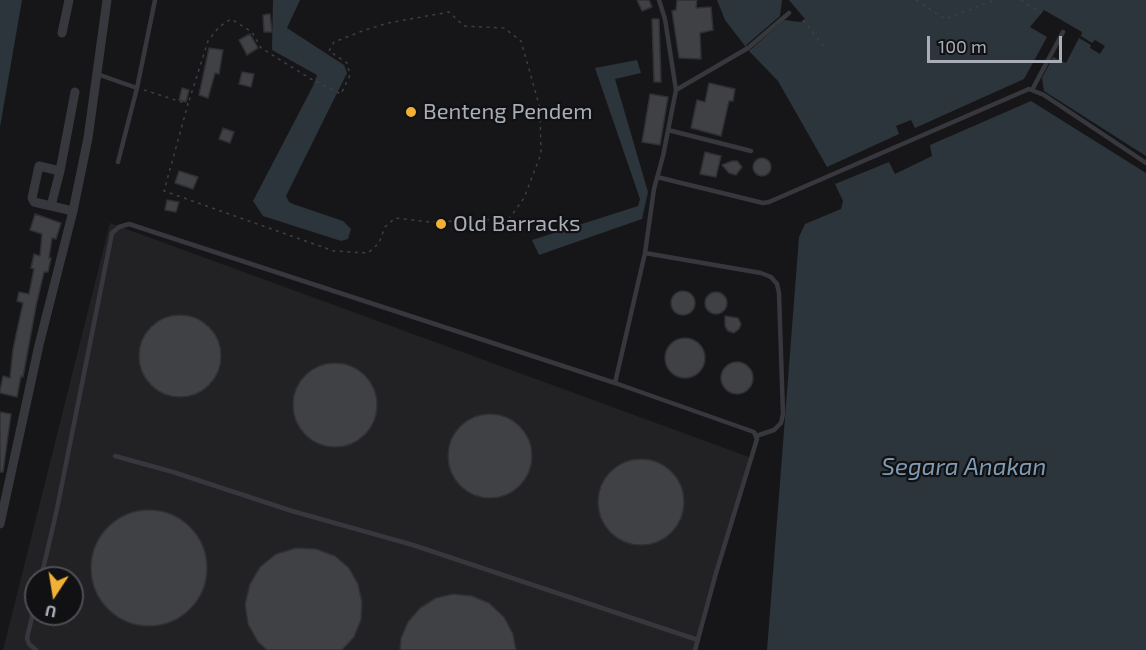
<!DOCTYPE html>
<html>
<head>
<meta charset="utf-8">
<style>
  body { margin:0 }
  #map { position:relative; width:1146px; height:650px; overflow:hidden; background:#161618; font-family:"Exo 2",sans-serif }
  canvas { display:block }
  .north { position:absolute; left:24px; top:566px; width:60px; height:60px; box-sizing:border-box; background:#111113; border:2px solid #4d4f55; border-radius:50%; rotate:192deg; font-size:16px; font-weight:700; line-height:24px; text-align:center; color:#a8adb8 }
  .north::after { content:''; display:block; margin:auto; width:21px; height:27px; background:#f2b134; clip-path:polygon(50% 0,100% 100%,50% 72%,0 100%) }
  .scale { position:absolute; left:927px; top:36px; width:135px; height:27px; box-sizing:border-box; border:3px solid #a8adb8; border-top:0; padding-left:8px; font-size:18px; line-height:21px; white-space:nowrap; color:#a8adb8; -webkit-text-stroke:4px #111113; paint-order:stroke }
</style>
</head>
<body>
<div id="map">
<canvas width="1146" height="650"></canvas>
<div class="north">U</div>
<div class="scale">100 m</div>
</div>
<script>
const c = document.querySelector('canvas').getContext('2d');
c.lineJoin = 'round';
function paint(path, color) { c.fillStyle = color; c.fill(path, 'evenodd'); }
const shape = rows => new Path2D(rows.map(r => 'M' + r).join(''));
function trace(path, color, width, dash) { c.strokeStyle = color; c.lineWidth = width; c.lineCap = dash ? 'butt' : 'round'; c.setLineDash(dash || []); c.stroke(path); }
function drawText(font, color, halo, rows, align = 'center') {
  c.font = font + ' "Exo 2",sans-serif'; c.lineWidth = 4.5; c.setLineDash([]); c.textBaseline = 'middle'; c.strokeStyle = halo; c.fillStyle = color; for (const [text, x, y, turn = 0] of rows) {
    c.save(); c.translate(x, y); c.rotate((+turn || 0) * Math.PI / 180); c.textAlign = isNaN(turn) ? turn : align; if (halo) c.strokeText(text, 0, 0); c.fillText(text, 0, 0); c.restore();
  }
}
const built = shape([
  [110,223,749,457,716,573,698,650,3,650],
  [36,578,72,578,72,614,36,614]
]);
const water = shape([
  [0,0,22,0,0,127],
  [273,0,300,0,287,28,344,65,347,73,286,196,289,202,293,204,343,221,351,229,348,239,341,241,263,216,253,201,313,86,317,75,272,50],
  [717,0,1146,0,1146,650,767,650,799,237,805,224,841,209,843,201,827,167,778,81,749,51,725,20],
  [637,60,641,73,615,79,648,192,642,219,539,255,532,240,638,206,640,199,595,68]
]);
const pier = shape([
  [782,0,789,0,805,19,801,22,784,20,749,51,746,45,780,16],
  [1044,10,1082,32,1081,36,1092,43,1095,40,1105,46,1100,54,1090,48,1091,45,1079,38,1066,63,1053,57,1042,78,1044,91,1146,156,1146,173,1031,101,930,145,932,156,895,174,889,162,835,184,827,167,899,134,896,126,911,120,915,128,1024,79,1047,37,1030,27]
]);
const building = shape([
  [637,0,649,0,652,7,642,11,637,0],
  [677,0,697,0,696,8,711,7,713,30,700,33,701,59,679,58,672,11,676,10,677,0],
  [270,14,272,32,264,32,263,15,270,14],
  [652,19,659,19,661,82,654,82,652,19],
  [250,34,258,48,247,55,239,40,250,34],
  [209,48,223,50,219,74,215,73,208,98,199,95,209,48],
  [242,72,254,74,251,87,239,84,242,72],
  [709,83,735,89,733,101,729,101,721,136,691,128,697,100,705,102,709,83],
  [182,88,189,90,186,102,179,100,182,88],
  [650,94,668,97,660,145,642,142,650,94],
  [223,128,234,132,230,143,219,139,223,128],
  [705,152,721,156,716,177,700,174,705,152],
  '753 167a9 9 0 1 1 18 0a9 9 0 1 1-18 0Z',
  [732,161,737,161,742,167,736,175,729,173,722,165,732,161],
  [179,171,198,177,193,189,175,183,179,171],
  [167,200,179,202,176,212,165,210,167,200],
  [35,214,61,223,56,239,52,238,49,258,51,258,48,272,44,272,36,306,23,377,21,376,17,397,0,393,0,390,3,376,10,378,13,349,23,303,17,301,19,292,29,294,34,269,31,268,34,254,40,256,42,234,30,230,35,214],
  '671 303a12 12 0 1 1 24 0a12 12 0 1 1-24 0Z',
  '705 303a11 11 0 1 1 22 0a11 11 0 1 1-22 0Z',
  '139 356a41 41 0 1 1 82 0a41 41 0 1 1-82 0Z',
  [725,316,738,318,741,324,739,329,734,333,728,331,725,326,725,316],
  '665 358a20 20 0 1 1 40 0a20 20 0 1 1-40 0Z',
  '721 378a16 16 0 1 1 32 0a16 16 0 1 1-32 0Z',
  '293 405a42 42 0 1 1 84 0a42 42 0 1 1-84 0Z',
  [0,412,11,414,3,472,0,472,0,412],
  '448 456a42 42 0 1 1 84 0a42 42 0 1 1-84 0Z',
  '598 502a43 43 0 1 1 86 0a43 43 0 1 1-86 0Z',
  '91 568a58 58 0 1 1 116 0a58 58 0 1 1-116 0Z',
  [296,548,316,549,335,556,349,568,358,584,362,602,361,620,354,637,342,650,267,650,258,642,248,624,245,604,250,584,260,567,276,554,296,548],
  [453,594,472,596,489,603,504,617,513,634,516,650,400,650,401,638,408,622,420,608,436,598,453,594]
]);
const path = shape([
  [916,0,945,19,995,0],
  [1021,0,1041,13],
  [803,20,826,49],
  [144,90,188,104,164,191,334,251,368,253,379,243,385,227,395,218,430,222,509,219,524,198,541,154,540,108,521,41,504,28,464,26,449,12,388,23,365,30,334,42,329,51,347,63,350,75,341,94,311,79,261,48,252,32,231,19,219,27,208,41,188,104]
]);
const lane = shape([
  [97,74,137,88],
  [676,90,748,48,789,13],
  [1032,90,1063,32],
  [668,130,751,151],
  [118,162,137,88,155,0],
  [657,177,763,203,769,202,1029,89,1044,95,1146,163],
  [645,253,761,273,771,277,777,284,779,293,783,414,781,423,774,430,756,436],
  [615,383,645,253,654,189,663,156,676,90,665,19,659,0],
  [115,456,173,472,292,511,413,545,698,640],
  [41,578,57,509,112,233,119,227,129,224,615,383,754,432,757,439,716,573,695,650],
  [36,650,29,644,27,638,36,600]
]);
const street = shape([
  [62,33,69,0],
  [51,206,60,171],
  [73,211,34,202,32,198,39,166,60,171,75,92],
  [0,524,39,345,73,211,88,138,107,0]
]);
const markers = [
  [411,112,6,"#f2b134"],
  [441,224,6,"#f2b134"]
];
const poiNames = [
  ["Benteng Pendem",423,112],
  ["Old Barracks",453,224]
];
const waterNames = [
  ["Segara Anakan",964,467]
];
paint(built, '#222225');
paint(water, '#2c353c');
paint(pier, '#161618');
paint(building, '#404145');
trace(building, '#303034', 1.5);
trace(path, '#3d3f44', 1.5, [3, 4.5]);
trace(lane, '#37383d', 4.5);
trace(street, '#37383d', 9);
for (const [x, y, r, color] of markers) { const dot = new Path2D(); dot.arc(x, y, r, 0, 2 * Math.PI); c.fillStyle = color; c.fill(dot); trace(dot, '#111113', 2); }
drawText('22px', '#a8adb8', '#111113', poiNames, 'left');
drawText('italic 24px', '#7f9bb3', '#111113', waterNames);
</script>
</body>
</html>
